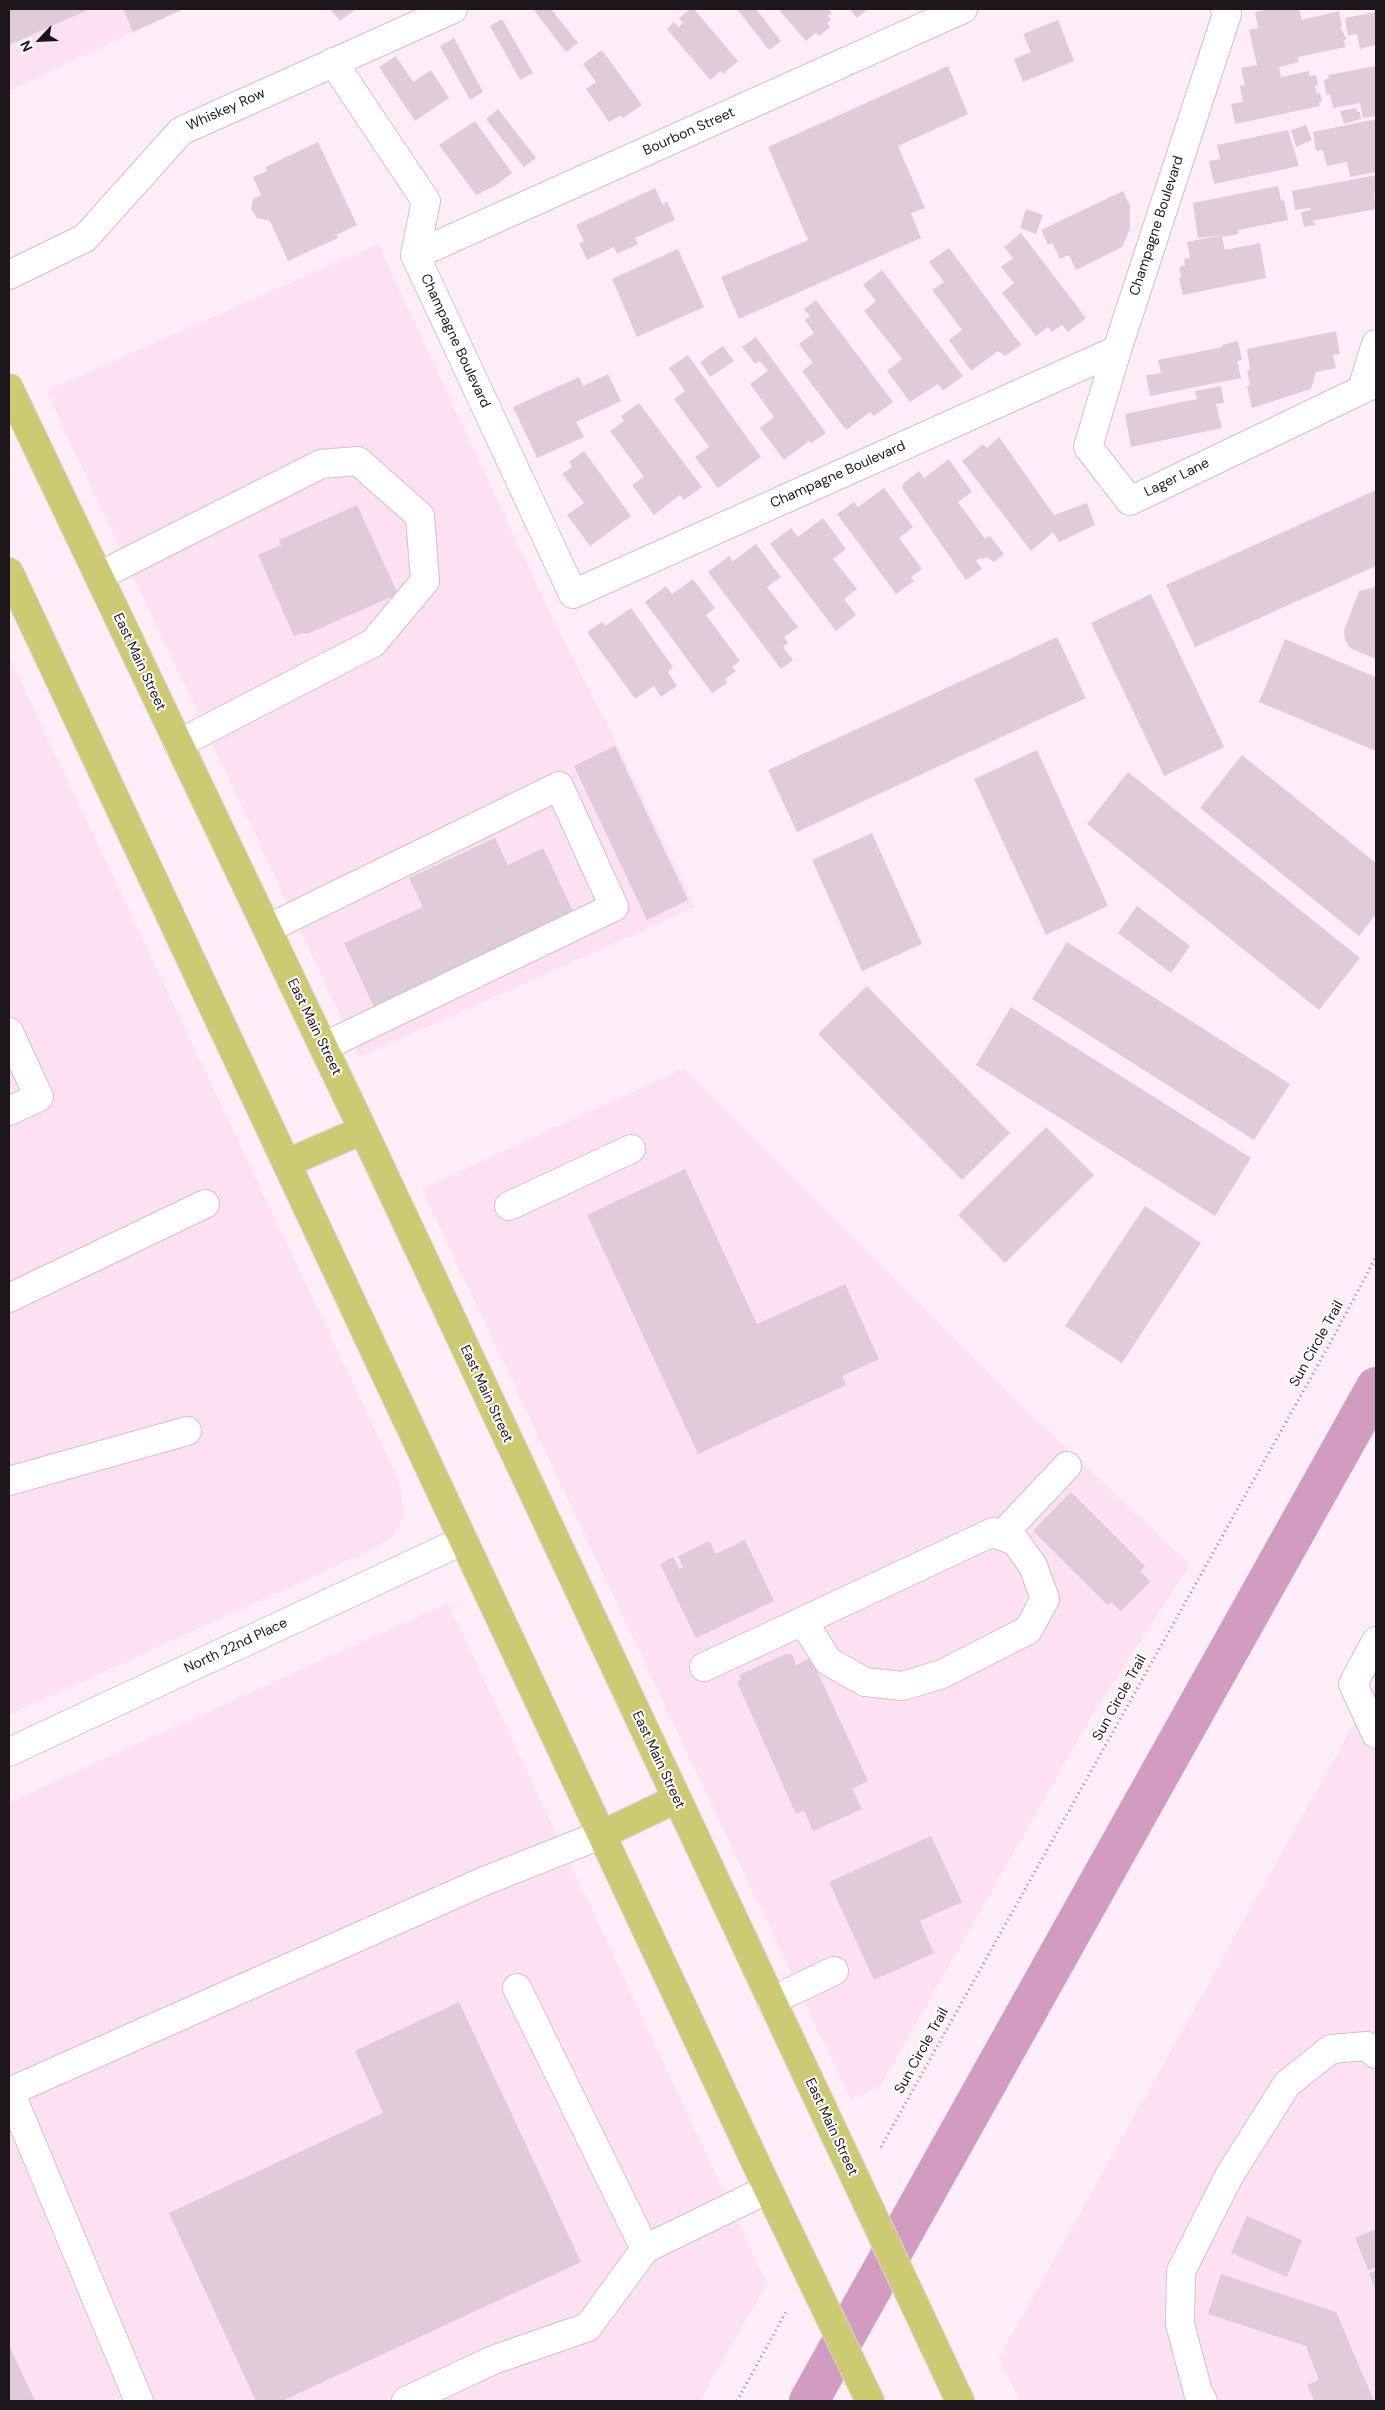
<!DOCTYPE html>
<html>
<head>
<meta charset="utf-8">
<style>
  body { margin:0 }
  #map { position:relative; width:1385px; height:2410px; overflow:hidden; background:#ffedf8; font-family:"DM Sans",sans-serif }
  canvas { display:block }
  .frame { position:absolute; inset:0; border:10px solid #1c151a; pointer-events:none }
  .north { position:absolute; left:15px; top:15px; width:50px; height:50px; -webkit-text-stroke:4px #fff; paint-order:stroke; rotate:245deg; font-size:14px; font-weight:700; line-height:20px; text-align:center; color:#1c151a }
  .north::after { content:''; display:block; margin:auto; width:18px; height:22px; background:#1c151a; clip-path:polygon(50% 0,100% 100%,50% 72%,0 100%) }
</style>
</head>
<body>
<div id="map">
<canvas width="1385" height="2410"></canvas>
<div class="frame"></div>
<div class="north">N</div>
</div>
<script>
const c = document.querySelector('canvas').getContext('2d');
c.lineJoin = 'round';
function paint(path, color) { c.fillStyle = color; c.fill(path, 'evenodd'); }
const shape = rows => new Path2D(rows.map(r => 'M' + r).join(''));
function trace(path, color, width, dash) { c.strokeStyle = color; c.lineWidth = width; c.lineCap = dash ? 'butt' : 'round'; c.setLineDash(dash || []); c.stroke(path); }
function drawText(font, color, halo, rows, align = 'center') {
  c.font = font + ' "DM Sans",sans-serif'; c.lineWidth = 4; c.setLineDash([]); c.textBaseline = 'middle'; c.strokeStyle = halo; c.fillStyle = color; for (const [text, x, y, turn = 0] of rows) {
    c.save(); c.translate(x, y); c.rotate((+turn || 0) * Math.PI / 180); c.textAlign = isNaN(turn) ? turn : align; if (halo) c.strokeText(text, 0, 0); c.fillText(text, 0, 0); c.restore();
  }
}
const built = shape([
  [9,9,181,9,9,91],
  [378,244,551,616,617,744,695,907,360,1057,46,391],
  [9,657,391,1464,401,1489,403,1516,392,1537,375,1548,9,1715],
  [684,1068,1013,1398,1190,1565,1092,1715,880,2086,851,2100,422,1189],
  [448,1603,767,2284,699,2401,9,2401,9,1802],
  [1375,1686,1376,2401,1020,2401,999,2358]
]);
const canal = shape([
  [809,2401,1376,1387]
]);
const building = shape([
  [9,9,90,9,9,45],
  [123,9,184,9,133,32],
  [330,9,356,9,340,21],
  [533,9,551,9,578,43,566,52],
  [690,9,694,9,738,61,723,74,721,71,710,80,667,29,674,22,678,27,683,23,679,18],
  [737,9,756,9,781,41,769,50],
  [778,9,828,9,832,13,828,16,831,20,827,23,830,27,819,36,816,33,806,41],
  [849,9,868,9,857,18],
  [1269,9,1299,9,1302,20,1339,11,1342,27,1340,27,1347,39,1344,40,1345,47,1298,57,1299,62,1279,67,1281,77,1309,71,1309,76,1316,75,1318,85,1315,86,1317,94,1320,93,1322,102,1319,103,1320,106,1235,124,1231,104,1243,102,1240,86,1245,85,1241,68,1257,65,1249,30,1258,28,1255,12],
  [1376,12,1376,45,1360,49,1357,34,1348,36,1345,18],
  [502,19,533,73,520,80,490,26],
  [1058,20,1074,61,1023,82,1014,59,1031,52,1023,34],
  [454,38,483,92,470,100,440,46],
  [602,50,642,105,623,118,621,115,609,122,586,89,596,82,583,64],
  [396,56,413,82,431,70,449,98,415,121,379,67],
  [948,66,968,114,898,146,925,208,911,213,921,238,739,319,721,277,808,240,768,147],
  [1376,66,1376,116,1363,118,1360,103,1333,108,1330,94,1326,95,1324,80,1329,78,1328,75],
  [1356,108,1357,112,1360,112,1361,119,1344,124,1340,111],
  [498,109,536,158,524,167,486,119],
  [1376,119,1376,172,1350,177,1347,162,1327,166,1323,150,1316,151,1313,132],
  [475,121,512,173,495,186,476,195,439,145],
  [1306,125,1312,140,1296,147,1291,130],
  [1288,130,1299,166,1214,184,1209,161,1220,159,1217,145],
  [318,142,357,225,336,235,338,238,288,261,270,221,257,218,251,209,253,199,261,195,253,177,267,171,265,167],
  [1376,175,1376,193,1374,194,1376,209,1312,221,1316,225,1304,227,1301,212,1311,210,1310,208,1295,210,1292,191],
  [1278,186,1281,201,1284,200,1288,220,1238,230,1238,234,1222,237,1225,250,1260,243,1266,278,1183,295,1179,278,1181,277,1179,267,1185,265,1184,259,1190,258,1187,242,1222,235,1198,238,1193,203],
  [655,188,663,205,667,201,675,220,635,238,638,244,617,254,614,247,587,260,579,243,584,241,576,225],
  [1123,191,1130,206,1130,229,1122,247,1076,270,1069,255,1060,259,1052,243,1048,245,1041,230],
  [1026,209,1043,215,1036,234,1020,228],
  [1021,233,1086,318,1068,332,1062,325,1052,332,1048,327,1036,336,1002,293,1014,283,1001,267,1013,258,1004,247],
  [949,248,1021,345,1005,356,998,351,971,371,949,340,962,330,932,290,944,282,929,262],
  [678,249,704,307,637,337,612,279],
  [882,270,963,376,943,391,938,384,910,402,887,371,902,359,864,311,876,301,863,285],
  [816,300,893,402,874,416,870,412,846,430,802,371,813,363,799,344,814,333,805,320,810,316,804,309],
  [1336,331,1340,354,1333,355,1336,368,1316,372,1311,389,1252,408,1247,386,1250,385,1247,371,1250,369,1247,349],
  [756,337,826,433,811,443,809,441,784,460,760,428,774,417,750,384,768,371,760,361,755,364,742,347],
  [1238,341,1242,360,1237,361,1241,378,1150,396,1146,375,1161,373,1158,360,1223,347,1222,345],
  [723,346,734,361,710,377,700,362],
  [688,355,761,457,718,488,695,457,709,447,674,399,685,391,669,368],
  [608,374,621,401,576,422,584,437,537,458,513,407,579,377,583,386],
  [1221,386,1224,403,1216,404,1222,428,1131,447,1125,414,1197,399,1195,391],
  [639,403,702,487,684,500,680,495,654,515,632,485,644,477,610,431,624,421,621,416],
  [999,437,1054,515,1087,503,1095,525,1059,542,1053,532,1031,551,962,461,983,444,987,448],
  [584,451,631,516,590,546,567,515,584,503,562,474,572,467,569,462],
  [949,459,972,492,958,502,985,539,990,536,1004,554,994,562,987,557,983,559,980,558,976,561,982,569,966,580,902,488,904,483,919,471,924,478],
  [884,488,913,527,899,538,922,569,911,577,914,581,896,594,837,514,854,502,858,507],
  [1376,490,1376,566,1195,647,1166,585],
  [357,505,398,594,307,634,303,633,294,636,258,555,281,545,279,540],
  [823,518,846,549,833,559,857,589,844,599,856,615,836,631,770,544,791,528,798,537],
  [756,544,781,577,767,587,798,627,784,637,788,643,783,647,793,660,781,669,708,572,729,556,733,561],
  [693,579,715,608,706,615,740,661,732,667,736,671,725,679,727,683,712,693,645,602,666,586,672,594],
  [1376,587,1376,659,1350,648,1345,640,1344,630,1359,591],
  [1151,594,1224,747,1164,776,1091,623],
  [631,608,673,667,668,672,677,686,661,697,654,686,635,699,587,632,602,622,605,626],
  [1057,637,1086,698,797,832,768,770],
  [1285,639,1376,677,1376,751,1259,702],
  [615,746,688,900,647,920,574,766],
  [1037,750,1108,906,1046,935,974,779],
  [1242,755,1376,863,1376,914,1359,936,1200,808],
  [1128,772,1360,958,1319,1010,1087,824],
  [872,833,922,944,862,971,812,860],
  [495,838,508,865,543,848,575,915,375,1009,344,943,423,907,409,878],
  [1137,906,1190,946,1171,973,1118,933],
  [1067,942,1290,1084,1254,1140,1032,999],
  [867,986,1010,1133,962,1180,818,1034],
  [1011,1007,1251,1158,1215,1216,976,1065],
  [1046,1127,1094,1175,1005,1263,958,1215],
  [685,1169,757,1324,845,1284,879,1359,842,1376,846,1385,698,1454,587,1215],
  [1145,1206,1201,1243,1122,1363,1065,1326],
  [1071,1492,1145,1566,1140,1571,1150,1582,1121,1611,1111,1602,1108,1605,1033,1531],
  [745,1540,774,1601,696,1638,660,1564,673,1557,679,1569,683,1567,678,1556,709,1541,716,1554],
  [786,1654,792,1654,796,1665,811,1658,868,1781,852,1789,862,1809,813,1831,804,1810,796,1814,737,1682,741,1680,739,1675],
  [931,1836,962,1902,920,1921,934,1953,874,1980,829,1882],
  [459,2002,581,2262,282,2401,256,2401,169,2213,383,2113,355,2051],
  [1247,2216,1302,2240,1287,2277,1231,2253],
  [1376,2229,1376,2267,1368,2270,1355,2238],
  [1376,2270,1376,2290,1369,2274],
  [1221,2274,1336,2312,1374,2401,1314,2401,1307,2385,1319,2380,1306,2346,1208,2314],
  [9,2345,35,2401,9,2401]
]);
const path = shape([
  [881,2147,1328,1347,1376,1257],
  [737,2401,787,2310]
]);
const minor = shape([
  [333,62,426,201,415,255],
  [415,255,573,594,1117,350,1227,14,1225,9],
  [415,255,963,9],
  [9,275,85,238,181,131,453,9],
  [1117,350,1088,447,1130,501,1376,383],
  [1362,389,1376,344],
  [99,576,321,464,358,461,420,516,425,581,373,643,178,744],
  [267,929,559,786,614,907,323,1047],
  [9,1032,39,1097,9,1111],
  [509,1206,631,1149],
  [9,1298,205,1204],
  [9,1481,187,1431],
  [1001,1536,1067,1466],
  [1376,1641,1353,1684,1376,1734],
  [704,1667,803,1621,993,1532,1016,1542,1033,1566,1045,1599,1028,1630,942,1674,903,1686,865,1682,828,1661,803,1621],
  [9,1752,464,1540],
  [517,1988,645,2249],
  [771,2001,834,1971],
  [9,2092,482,1882,603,1834],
  [10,2092,139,2401],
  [406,2401,493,2360,588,2327,645,2249,768,2189],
  [1203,2401,1198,2392,1180,2324,1181,2271,1229,2176,1287,2084,1331,2049,1367,2046,1376,2054]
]);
const major = shape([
  [9,388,363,1130,960,2401],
  [9,572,768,2189,870,2401],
  [287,1163,363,1130],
  [603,1834,676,1799]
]);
const streetNames = [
  ["Whiskey Row",226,110,-24],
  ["Bourbon Street",689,132,-24],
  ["Champagne Boulevard",1157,226,-72],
  ["Champagne Boulevard",455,341,65],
  ["Champagne Boulevard",838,475,-24],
  ["Lager Lane",1177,478,-26],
  ["East Main Street",139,662,65],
  ["East Main Street",314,1027,64],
  ["Sun Circle Trail",1317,1344,-61],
  ["East Main Street",486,1394,65],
  ["North 22nd Place",236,1646,-25],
  ["Sun Circle Trail",1120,1698,-61],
  ["East Main Street",658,1760,65],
  ["Sun Circle Trail",922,2051,-61],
  ["East Main Street",831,2127,65]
];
paint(built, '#fde0f2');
trace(canal, '#d19cbf', 40);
paint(building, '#e0cbd8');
trace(minor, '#d4becc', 30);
trace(major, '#d6d5d6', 30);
trace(path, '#968991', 3, [1, 4]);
trace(minor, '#fff', 28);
trace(major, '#cdca74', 28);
drawText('14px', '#1c151a', '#fff', streetNames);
</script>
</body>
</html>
